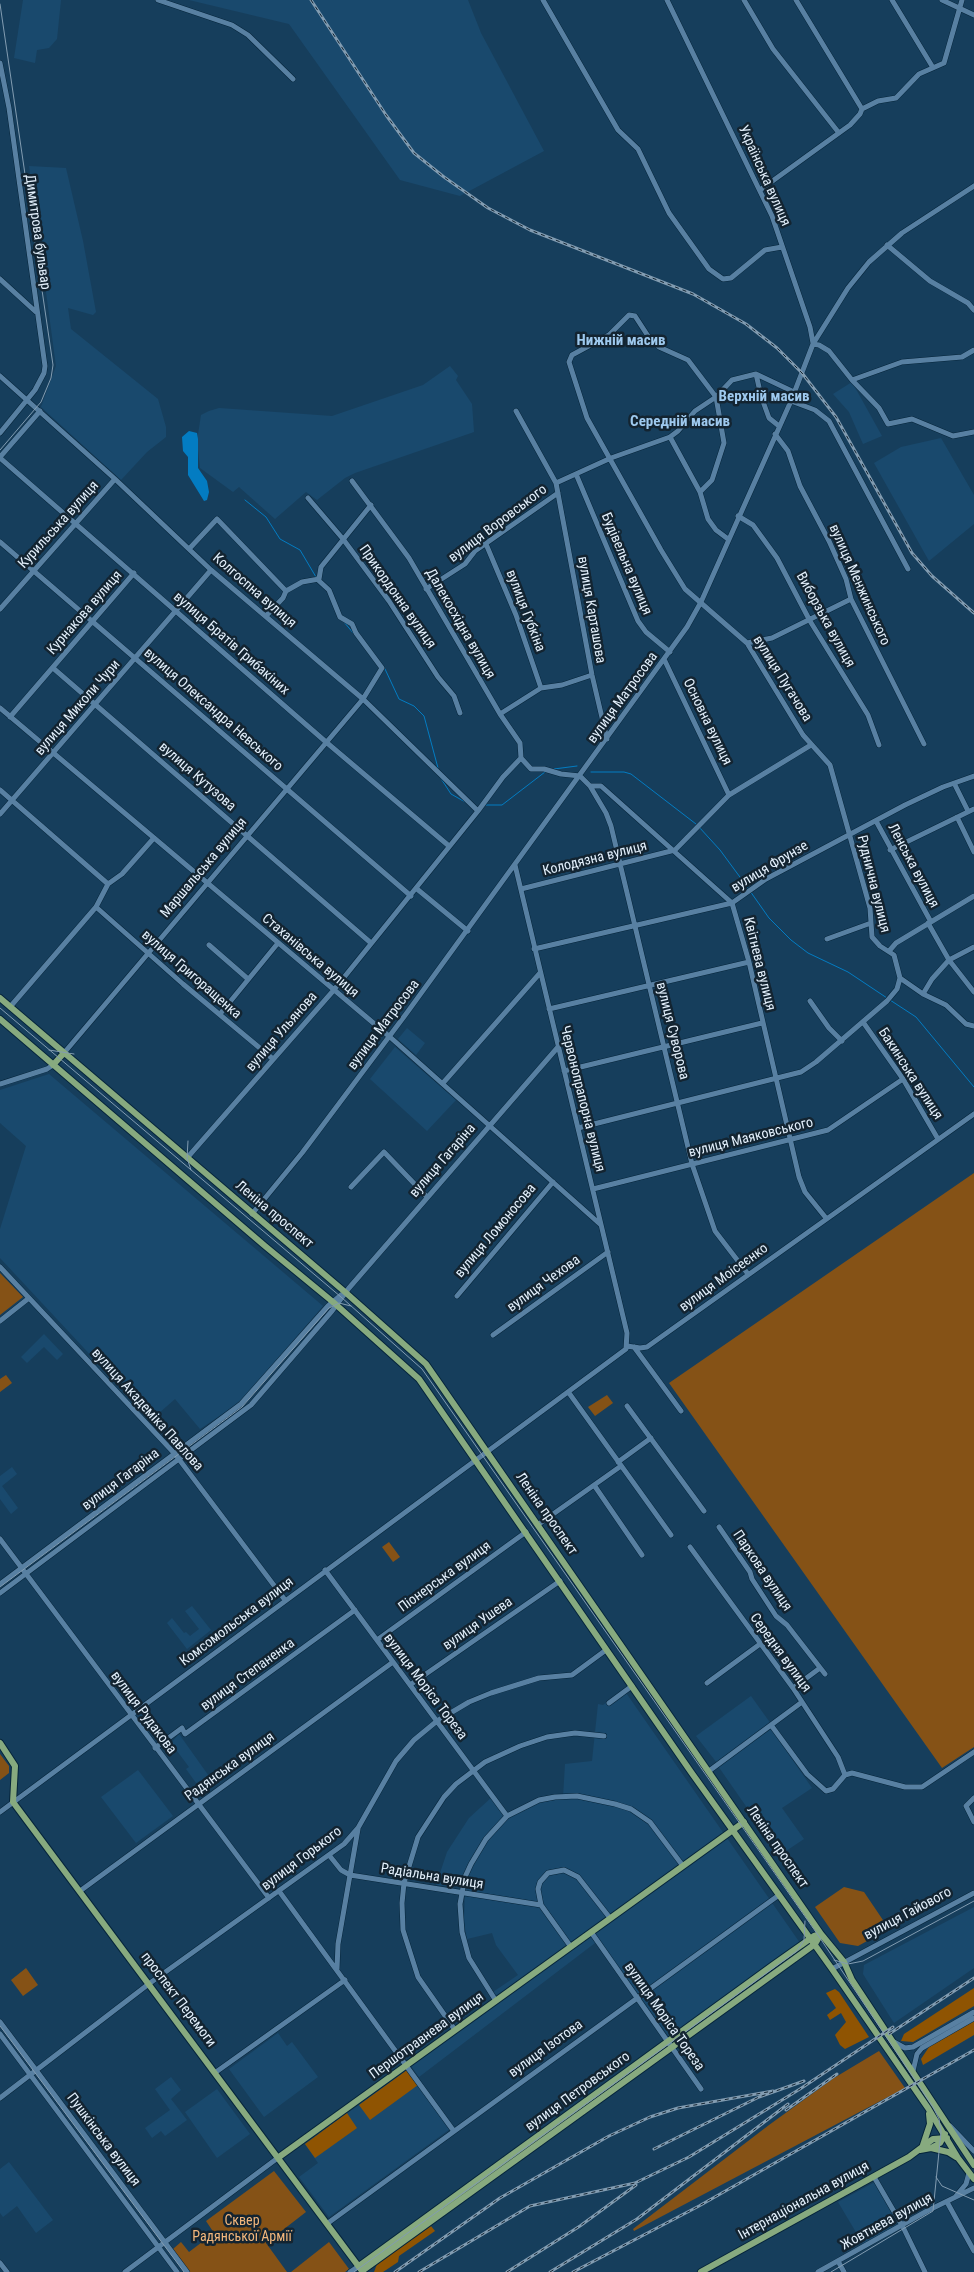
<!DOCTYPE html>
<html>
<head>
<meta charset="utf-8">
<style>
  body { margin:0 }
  canvas { display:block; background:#163e5c }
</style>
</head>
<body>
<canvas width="974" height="2272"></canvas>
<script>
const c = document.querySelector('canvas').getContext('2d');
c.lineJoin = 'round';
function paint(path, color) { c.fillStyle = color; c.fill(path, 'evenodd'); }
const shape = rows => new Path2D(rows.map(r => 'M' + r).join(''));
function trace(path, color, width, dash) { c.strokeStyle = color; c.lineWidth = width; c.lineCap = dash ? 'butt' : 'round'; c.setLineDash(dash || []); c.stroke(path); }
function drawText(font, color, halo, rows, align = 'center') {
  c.font = font + ' "Roboto Condensed",sans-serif'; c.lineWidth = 5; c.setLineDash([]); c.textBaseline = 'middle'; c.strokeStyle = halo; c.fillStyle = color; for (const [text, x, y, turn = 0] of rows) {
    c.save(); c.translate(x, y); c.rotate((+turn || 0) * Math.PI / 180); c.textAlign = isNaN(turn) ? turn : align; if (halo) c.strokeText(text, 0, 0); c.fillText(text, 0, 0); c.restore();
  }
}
const built = shape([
  [23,0,61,0,57,39,49,48,37,50,35,63,14,58],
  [189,0,468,0,481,33,544,151,460,196,400,180,289,24],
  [29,166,66,168,83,241,96,312,93,315,68,308,71,329,158,399,166,427,166,437,147,452,121,480,41,407,56,366],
  [450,366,458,376,456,380,472,404,474,432,355,473,345,478,317,500,306,492,275,519,239,487,233,492,200,468,197,441,201,415,209,411,219,408,332,416,423,385],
  [852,382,882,436,863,444,849,412,833,394],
  [941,438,974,495,974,524,929,561,874,463,901,447],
  [407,1028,425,1043,416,1055,398,1039],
  [395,1047,456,1100,427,1131,370,1079],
  [49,1074,323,1306,239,1403,200,1429,175,1399,151,1420,0,1258,0,1229,26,1146,0,1123,0,1090],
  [44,1334,63,1354,57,1360,44,1347,27,1363,21,1357],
  [12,1467,17,1474,2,1486,18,1508,11,1514,0,1499,0,1476],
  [192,1606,211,1630,187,1649,167,1623,172,1618,184,1633,186,1632,190,1636,199,1629,185,1611],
  [624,1690,800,1943,670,2038,599,1940,419,2077,411,2066,498,2001,493,1992,518,1975,496,1945,492,1933,467,1939,464,1922,465,1888,436,1885,447,1852,469,1818,492,1797,507,1819,536,1803,563,1798,565,1764,592,1761,598,1704,603,1705],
  [751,1696,771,1724,717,1763,696,1736],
  [771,1729,812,1788,782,1808,804,1839,780,1855,718,1766],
  [179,1734,211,1779,199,1787,186,1769,189,1767,171,1743],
  [138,1770,173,1816,136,1843,101,1797],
  [974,1907,974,1968,894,2023,863,1974,864,1965],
  [278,2033,287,2046,292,2042,318,2077,264,2117,229,2069],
  [407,2070,450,2129,329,2217,299,2177,318,2163,305,2144],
  [171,2077,181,2090,171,2099,187,2120,165,2136,161,2131,152,2138,145,2128,170,2110,155,2089],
  [217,2089,250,2134,217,2158,185,2112],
  [9,2162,53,2220,36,2233,17,2206,3,2217,0,2213,0,2169],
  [875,2182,899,2223,863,2244,838,2202]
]);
const green = shape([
  [974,1173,974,1747,942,1768,669,1383],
  [0,1273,23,1297,0,1315],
  [6,1375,12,1383,0,1392,0,1379],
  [607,1395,613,1403,595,1416,588,1407],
  [389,1542,400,1557,393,1562,382,1547],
  [0,1754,9,1766,9,1773,0,1780],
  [844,1887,864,1892,889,1929,858,1946,840,1943,815,1907],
  [26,1968,38,1985,23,1996,11,1980],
  [879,2051,905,2088,634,2231,633,2229,769,2125,834,2078],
  [274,2171,306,2212,266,2243,287,2272,190,2272,173,2249,181,2242,189,2252,214,2233,206,2221],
  [329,2242,349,2269,345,2272,291,2272]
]);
const forest = shape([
  [974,1988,974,2006,913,2042,901,2041,904,2034],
  [835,1989,839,1992,869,2037,845,2049,840,2045,835,2035,846,2022,841,2013,830,2020,827,2015,836,2008,826,1993],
  [974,2021,974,2035,923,2065,921,2059,929,2047],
  [407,2070,418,2085,370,2120,359,2105],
  [347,2113,357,2128,315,2158,305,2144],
  [431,2226,435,2231,399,2256,398,2262,383,2272,374,2272,377,2264]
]);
const water = shape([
  [189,431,197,433,198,439,198,468,207,481,209,492,207,500,204,501,188,475,188,457,183,451,182,437]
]);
const stream = shape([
  [245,500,266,517,280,539,300,550,316,577],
  [344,622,354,634],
  [385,669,399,699,414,706,424,716,438,768],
  [554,769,577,766],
  [591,772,624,772,631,774,696,824],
  [440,777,451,794,467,803],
  [486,805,502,805,545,772],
  [699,827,720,850,748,888],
  [750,891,769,918,791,940,808,953,848,972,887,998],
  [890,1000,916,1017,974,1087]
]);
const minor = shape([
  [158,0,232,25,248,35,293,79],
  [543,0,618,130,638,149,669,213,709,269,723,279,731,278,765,250,782,247],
  [667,0,772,216,810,327,813,343],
  [744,0,773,49,839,133],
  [796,0,862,109],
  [892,0,932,66],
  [942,0,974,15],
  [0,63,9,108,45,366,44,373,35,390,0,433],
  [760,190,850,125,860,114,862,109,878,101,896,98,919,74,944,63,962,0],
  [887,245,930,281,968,303,974,310],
  [0,279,36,312],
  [813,344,819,345,829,351,852,380,879,408,888,424,912,419,953,436,974,432],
  [756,374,761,396,769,418,779,426],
  [0,376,115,479,211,570,363,699,478,811,333,991,187,1158],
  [852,380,902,362,962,357,974,350],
  [791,401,815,410,829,421,908,569],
  [516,411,556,483,592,675,607,739],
  [775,434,788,451,800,486,829,541,846,579,851,599,924,744],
  [670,437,700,492,708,519,716,530,728,539],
  [0,457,40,411],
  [0,458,326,742,449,846],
  [576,474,638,621,646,632,670,652],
  [352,481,409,558,500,714,520,743,521,758],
  [556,483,611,458,670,437,678,431,695,411,716,397,732,380,756,374,794,392],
  [308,498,343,539,389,601,438,677,454,696,460,713],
  [738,516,753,525,777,558,810,621,868,715,879,745],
  [0,542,411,896],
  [486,544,516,615,541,688],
  [189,549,217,519,286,591],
  [426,589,465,564,475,551,558,493],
  [286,591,302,582,319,579,321,567,371,505],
  [0,609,115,479],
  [266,616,283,598,286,591],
  [747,643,772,638,851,599],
  [664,659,729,795],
  [53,668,371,943],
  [0,708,390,1037,601,1225],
  [500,714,541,688,562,685,592,675],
  [10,717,134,573],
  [521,758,531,769,544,769,561,774,580,776,590,786,601,786,732,903,749,962,799,1177,805,1192,826,1218],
  [954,783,968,811],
  [590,786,606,813,611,826,692,1164,715,1231,748,1274],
  [0,790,108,884],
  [478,811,503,777,521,758],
  [0,814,211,570],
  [957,817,974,852],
  [876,821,931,922],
  [890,850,974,809],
  [417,889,468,931],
  [521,889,675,850,729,795,811,745],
  [96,907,183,984,273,1059],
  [928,923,949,960,974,992],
  [827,939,871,923],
  [209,945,248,979],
  [534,949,732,903,766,879,905,805,943,787,974,776],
  [890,950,896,943,974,896],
  [900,978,923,994,946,1005,966,1024,974,1026],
  [923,994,932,979,949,960,974,947],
  [810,1001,829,1028,842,1041],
  [10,1007,96,907,108,884,122,874,153,839],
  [549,1009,749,962],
  [220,1014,278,943],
  [863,1022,903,1079,938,1139],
  [64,1053,363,699,382,668,356,633,352,624,340,617,329,590,317,579],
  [564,1071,762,1023],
  [443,1083,540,973],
  [0,1084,47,1069,53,1065],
  [578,1128,801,1072,816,1062,887,1001,897,989,900,978,894,955,880,946,872,937,870,908,830,765,803,735,747,643,685,589,661,550,587,418,569,362,572,355,609,335,629,315,635,316,648,336,659,347,688,360,716,397,724,443,712,480,700,492],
  [351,1187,384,1152,427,1197],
  [593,1189,828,1130,903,1079],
  [252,1214,302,1153,406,1014,687,627,701,602,791,401,813,344,848,288,869,262,902,233,974,186],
  [0,1267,175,1454,285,1600],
  [457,1296,553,1182],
  [0,1321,29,1298],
  [493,1335,608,1252],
  [627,1346,640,1348,647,1347,974,1114],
  [634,1347,681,1411],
  [569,1393,671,1535],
  [627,1406,704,1511],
  [618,1462,651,1438],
  [594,1485,642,1555],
  [539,1524,621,1466],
  [719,1527,750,1572,752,1579,776,1616,787,1625,825,1674],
  [0,1539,269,1898],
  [690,1547,793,1688,838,1757,845,1775],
  [325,1570,507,1816],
  [0,1584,241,1404,328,1306,341,1295],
  [0,1593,251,1405,332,1311,349,1288,558,1047],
  [377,1640,526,1532],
  [707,1683,760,1644],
  [410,1685,560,1581],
  [793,1688,820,1668],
  [609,1703,632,1686],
  [771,1725,807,1774,826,1791,833,1789,845,1775,852,1773,905,1787,922,1787,974,1752],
  [155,1748,182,1728,185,1734,355,1610],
  [709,1771,802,1702],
  [974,1798,966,1806,974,1822],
  [0,1812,626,1349,627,1333,515,865],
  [329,1855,341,1870,350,1875,541,1905],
  [80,1891,393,1662],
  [279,1891,453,2130],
  [591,1932,701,2089],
  [571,1947,541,1905,538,1889,540,1882,548,1873,564,1870,578,1877,610,1918],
  [337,1969,338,1944,358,1829],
  [832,1969,974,1893],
  [496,2001,469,1958,462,1932,460,1904,465,1877,471,1864,486,1839,507,1816,539,1800,555,1797,577,1796,615,1804,631,1809,650,1822,683,1866],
  [0,2022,187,2272],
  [455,2030,418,1977,403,1930,402,1903,404,1883,418,1837,444,1797,456,1784,485,1762,520,1746,547,1737,575,1733,604,1736],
  [0,2034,177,2272],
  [894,2042,905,2048,913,2047,974,2012],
  [913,2071,917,2054,922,2048,974,2018],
  [216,2072,345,1980],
  [0,2098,150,1983,344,1844,358,1828,396,1761,414,1740,437,1721,469,1702,491,1693,539,1678,572,1675,606,1650],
  [950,2126,974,2151],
  [874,2177,903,2227,925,2272],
  [956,2196,966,2184,969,2173],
  [947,2202,974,2251],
  [328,2223,779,1895],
  [838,2261,844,2272],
  [0,2263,7,2272],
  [125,2272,279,2157],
  [350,2272,359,2266],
  [818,2272,927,2211,974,2188]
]);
const major = shape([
  [0,998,345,1292,426,1364,821,1934,844,1962,852,1980,974,2165],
  [0,1019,265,1246,333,1302,419,1379,691,1772,832,1969,928,2108,958,2158,974,2179],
  [53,1065,64,1053],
  [0,1743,15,1766,13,1802,362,2271,815,1944,821,1934],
  [923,2145,930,2124,929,2114],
  [931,2148,940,2143,945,2134],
  [920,2150,931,2148,948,2152,956,2157],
  [279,2157,744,1822],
  [359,2266,773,1965,814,1936,821,1934],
  [701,2272,909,2157,933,2139,947,2138]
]);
const tram = shape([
  [0,4,53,365,51,378,41,402,0,450],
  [0,1008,341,1297,422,1369,820,1938,933,2107,939,2119,941,2132,933,2211,831,2272],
  [49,1050,74,1054],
  [188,1141,187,1158,191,1170],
  [0,1587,242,1407,329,1308,339,1303,351,1306],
  [834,1960,848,1964,863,1961,974,1901],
  [0,2026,184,2272],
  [936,2177,942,2186,974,2200],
  [354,2272,797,1951,804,1940,805,1921]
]);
const rail = shape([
  [311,0,386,115,414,153,444,177,488,208,530,230,693,294,746,324,777,348,802,373,836,417,912,553,932,576,974,613],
  [889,2034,974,1978],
  [786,2110,837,2074],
  [654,2149,759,2097,804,2081],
  [395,2272,500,2198,609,2136,650,2117,678,2108,773,2091],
  [419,2272,530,2206,635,2183,689,2157,800,2089,893,2027],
  [507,2272,580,2226,636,2185],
  [550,2272,637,2219,788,2104],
  [573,2272,699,2206,974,2050]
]);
const streetNames = [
  ["Українська вулиця",764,176,66],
  ["Димитрова бульвар",37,232,82],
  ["вулиця Воровського",498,524,-37],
  ["Курильська вулиця",59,525,-48],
  ["Будівельна вулиця",626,564,67],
  ["вулиця Менжинського",859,585,66],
  ["Колгоспна вулиця",254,591,41],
  ["Прикордонна вулиця",397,597,55],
  ["вулиця Карташова",591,610,80],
  ["вулиця Губкіна",525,611,69],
  ["Курнакова вулиця",85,613,-49],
  ["Виборзька вулиця",825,620,61],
  ["Далекосхідна вулиця",460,624,60],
  ["вулиця Братів Грибакіних",231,644,41],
  ["вулиця Пугачова",782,679,58],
  ["вулиця Матросова",623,698,-54],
  ["вулиця Миколи Чури",78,708,-49],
  ["вулиця Олександра Невського",213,710,41],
  ["Основна вулиця",707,722,64],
  ["вулиця Кутузова",197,777,41],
  ["Колодязна вулиця",595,859,-14],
  ["Ленська вулиця",913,866,62],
  ["вулиця Фрунзе",770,867,-31],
  ["Маршальська вулиця",204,868,-50],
  ["Руднична вулиця",873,884,76],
  ["Стаханівська вулиця",310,956,40],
  ["Квітнева вулиця",759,964,76],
  ["вулиця Григоращенка",191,975,41],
  ["вулиця Матросова",384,1025,-53],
  ["вулиця Суворова",672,1031,76],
  ["вулиця Ульянова",282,1032,-49],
  ["Бакинська вулиця",910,1074,57],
  ["Червонопрапорна вулиця",582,1099,76],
  ["вулиця Маяковського",751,1138,-14],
  ["вулиця Гагаріна",443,1161,-49],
  ["Леніна проспект",274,1215,40],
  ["вулиця Ломоносова",496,1231,-50],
  ["вулиця Моісеєнко",724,1278,-36],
  ["вулиця Чехова",544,1284,-36],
  ["вулиця Академіка Павлова",147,1410,48],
  ["вулиця Гагаріна",121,1480,-37],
  ["Леніна проспект",546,1514,55],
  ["Паркова вулиця",762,1571,56],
  ["Піонерська вулиця",445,1577,-36],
  ["Комсомольська вулиця",237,1622,-37],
  ["вулиця Ушева",478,1624,-35],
  ["Середня вулиця",780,1653,54],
  ["вулиця Степаненка",248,1675,-36],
  ["вулиця Моріса Тореза",425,1687,53],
  ["вулиця Рудакова",143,1713,53],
  ["Радянська вулиця",230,1767,-36],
  ["Леніна проспект",777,1847,55],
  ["вулиця Горького",302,1859,-37],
  ["Радіальна вулиця",432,1877,9],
  ["вулиця Гайового",908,1914,-28],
  ["проспект Перемоги",178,2000,53],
  ["вулиця Моріса Тореза",664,2017,55],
  ["Першотравнева вулиця",427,2036,-36],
  ["вулиця Ізотова",546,2049,-36],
  ["вулиця Петровського",578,2092,-36],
  ["Пушкінська вулиця",103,2140,53],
  ["Інтернаціональна вулиця",804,2201,-29],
  ["Жовтнева вулиця",887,2222,-29]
];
const parkNames = [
  ["Сквер",242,2221],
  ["Радянської Армії",242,2237]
];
const neighbourhoodNames = [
  ["Нижній масив",621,341],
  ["Верхній масив",764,397],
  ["Середній масив",680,422]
];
paint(built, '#19496d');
paint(green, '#855216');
paint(forest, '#8f5402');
paint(water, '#037cc2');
trace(stream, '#037cc2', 1);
trace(minor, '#05243a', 6);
trace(major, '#05243a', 8);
trace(minor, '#5880a2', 5);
trace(major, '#87aa7f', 6);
trace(tram, '#829cb1', 1);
trace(rail, '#829cb1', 3);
trace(rail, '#132431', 1, [4]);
drawText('14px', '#e3f0fc', '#132431', streetNames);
drawText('14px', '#f3b77c', '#132431', parkNames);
drawText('bold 15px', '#9ec9ee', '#132431', neighbourhoodNames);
</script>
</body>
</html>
